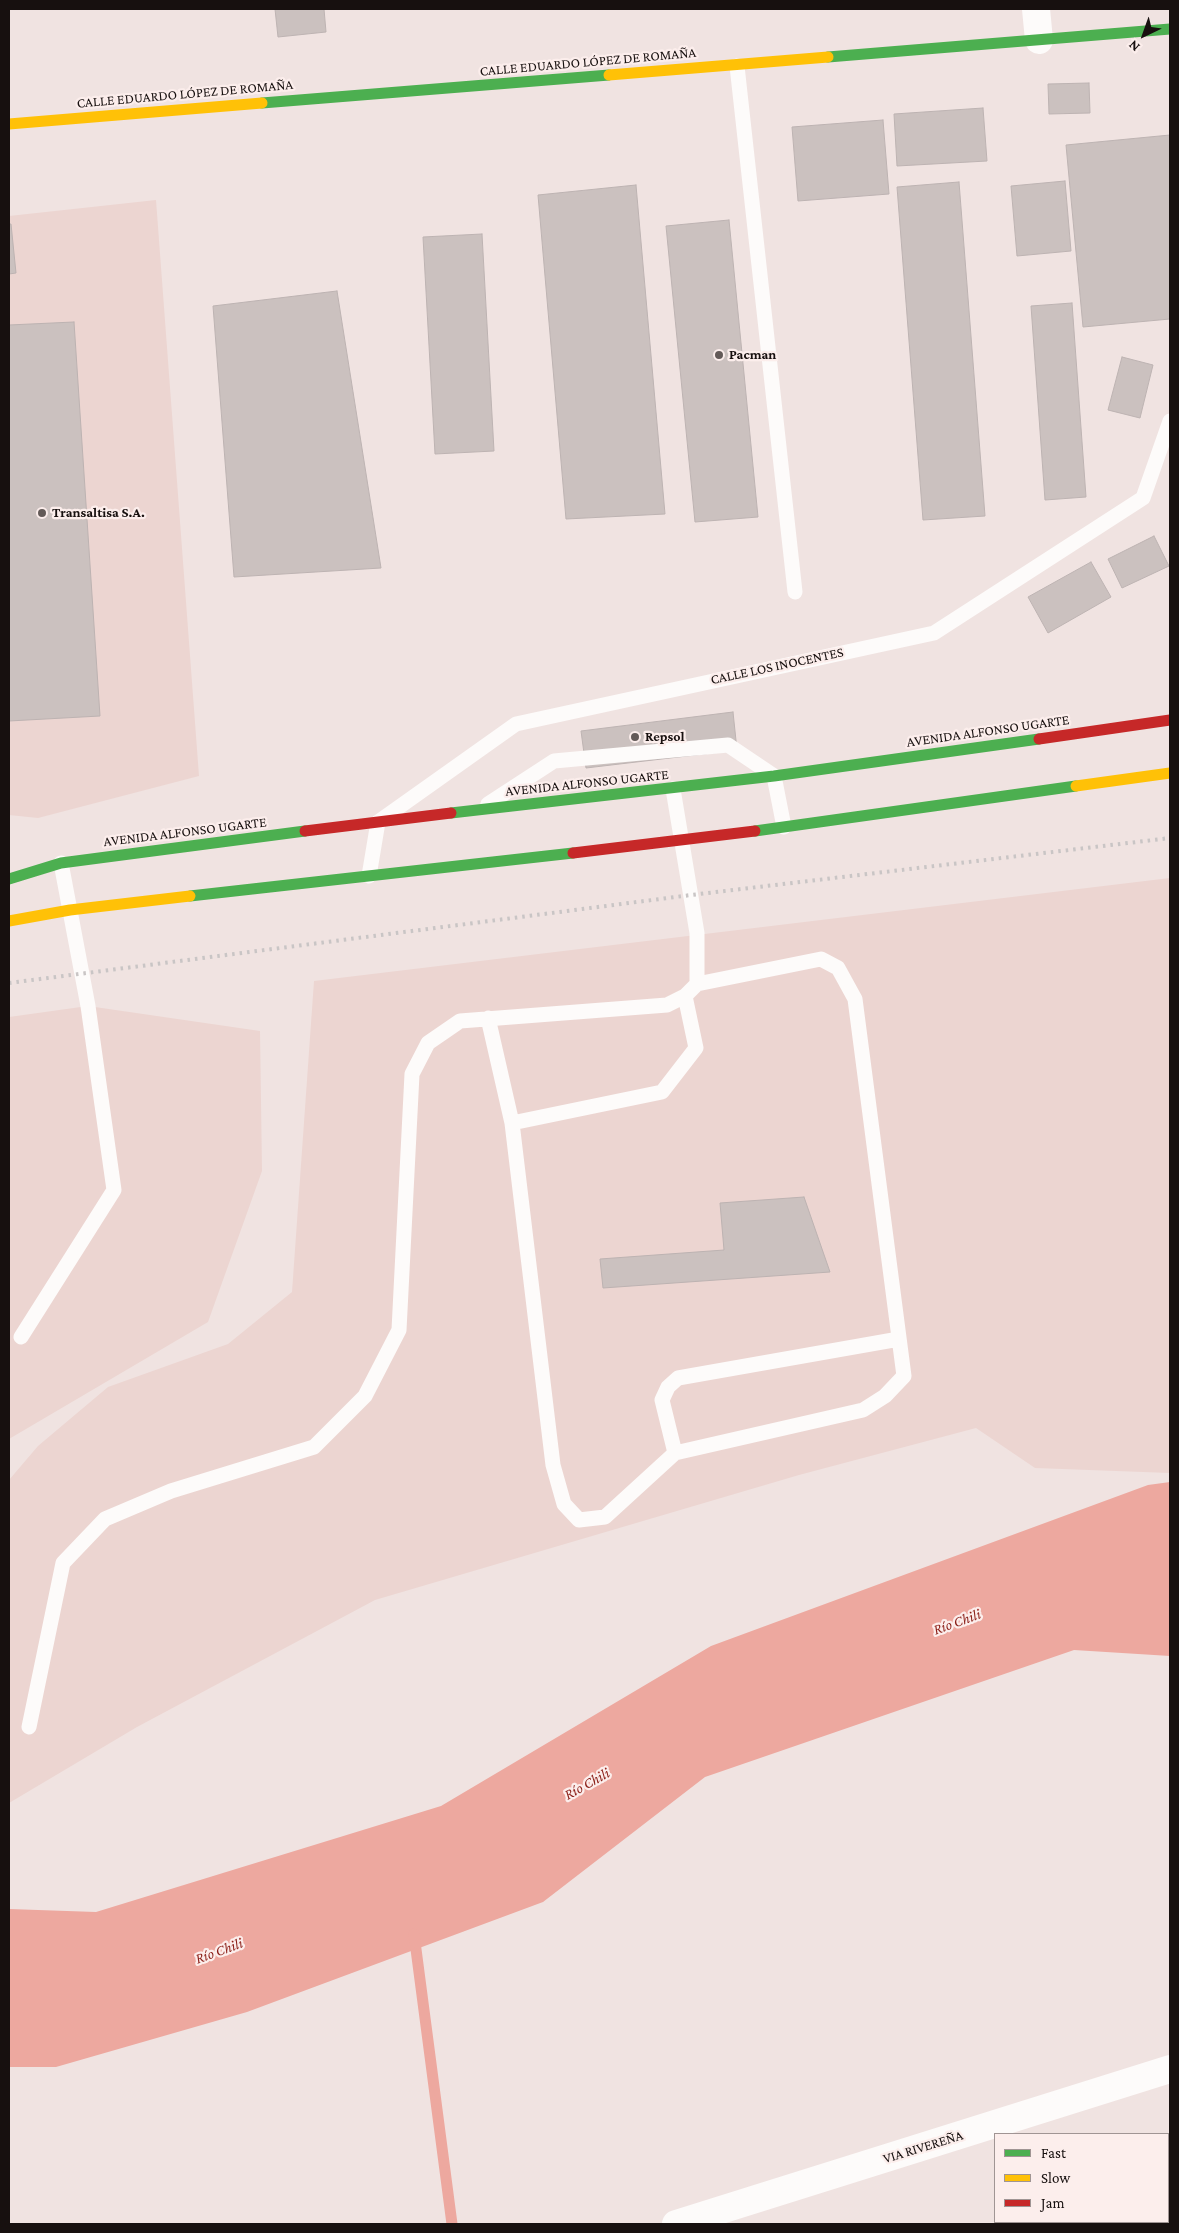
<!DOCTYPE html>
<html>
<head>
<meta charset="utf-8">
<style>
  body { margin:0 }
  #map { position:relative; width:1179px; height:2233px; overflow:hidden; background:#f0e3e1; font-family:"Crimson Pro",serif }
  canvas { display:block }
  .frame { position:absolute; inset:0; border:10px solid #17100f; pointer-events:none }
  .legend { position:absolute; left:994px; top:2133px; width:175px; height:90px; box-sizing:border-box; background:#fceeec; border:1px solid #a09594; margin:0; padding:6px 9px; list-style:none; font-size:15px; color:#17100f }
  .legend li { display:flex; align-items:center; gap:10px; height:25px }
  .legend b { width:25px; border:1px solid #a09594 }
  .north { position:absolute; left:1119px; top:10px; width:50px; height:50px; -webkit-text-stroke:4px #fceeec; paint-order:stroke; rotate:222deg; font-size:14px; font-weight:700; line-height:20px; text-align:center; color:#17100f }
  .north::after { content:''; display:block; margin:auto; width:18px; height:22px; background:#17100f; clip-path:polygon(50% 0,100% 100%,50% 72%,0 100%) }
</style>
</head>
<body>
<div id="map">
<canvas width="1179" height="2233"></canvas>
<div class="frame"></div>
<ul class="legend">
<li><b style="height:6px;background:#4caf50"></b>Fast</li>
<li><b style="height:6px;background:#ffc107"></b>Slow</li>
<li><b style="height:6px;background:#c62828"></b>Jam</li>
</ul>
<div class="north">N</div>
</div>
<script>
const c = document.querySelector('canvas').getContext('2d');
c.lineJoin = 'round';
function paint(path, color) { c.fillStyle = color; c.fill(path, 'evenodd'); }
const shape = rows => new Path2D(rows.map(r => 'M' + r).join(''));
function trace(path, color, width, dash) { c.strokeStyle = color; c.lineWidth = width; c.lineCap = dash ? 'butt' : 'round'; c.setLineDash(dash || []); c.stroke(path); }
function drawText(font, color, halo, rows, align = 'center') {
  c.font = font + ' "Crimson Pro",serif'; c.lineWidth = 4.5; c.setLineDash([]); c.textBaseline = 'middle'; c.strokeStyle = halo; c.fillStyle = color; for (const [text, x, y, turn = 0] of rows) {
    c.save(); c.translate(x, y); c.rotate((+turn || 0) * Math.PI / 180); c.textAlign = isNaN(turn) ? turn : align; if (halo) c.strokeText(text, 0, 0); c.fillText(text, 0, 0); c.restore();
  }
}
const built = shape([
  [156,200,199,776,38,818,9,815,9,216],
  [1170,878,1170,1473,1035,1468,976,1428,799,1475,375,1600,137,1727,9,1803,9,1480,38,1446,108,1387,228,1344,292,1292,314,981],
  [88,1006,260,1031,262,1171,208,1322,9,1439,9,1017]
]);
const water = shape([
  [1170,1482,1170,1656,1074,1650,705,1777,543,1902,247,2012,56,2067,9,2067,9,1909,96,1912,441,1806,711,1646,1148,1485]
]);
const stream = shape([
  [414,1934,452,2224]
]);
const building = shape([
  [275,9,324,9,326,32,278,37,275,9],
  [1089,83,1090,113,1049,114,1048,84,1089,83],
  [983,108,987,161,897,166,894,114,983,108],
  [883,120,889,194,798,201,792,127,883,120],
  [1170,135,1170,319,1083,327,1066,145,1170,135],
  [1065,181,1071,251,1017,256,1011,186,1065,181],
  [959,182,985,516,923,520,897,187,959,182],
  [636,185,665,514,566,519,538,195,636,185],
  [729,220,758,517,695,522,666,226,729,220],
  [9,224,11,224,16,273,9,274,9,224],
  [482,234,494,451,435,454,423,237,482,234],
  [337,291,381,568,234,577,213,306,337,291],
  [1072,303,1086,497,1045,500,1031,306,1072,303],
  [74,322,100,716,9,721,9,325,74,322],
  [1122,357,1153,365,1140,418,1108,410,1122,357],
  [1154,536,1169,566,1122,588,1108,559,1154,536],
  [1091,562,1111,597,1048,633,1028,597,1091,562],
  [733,712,737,750,586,768,581,731,733,712],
  [804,1197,830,1272,603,1288,600,1259,724,1250,720,1203,804,1197]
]);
const lane = shape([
  [737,66,795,592],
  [488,804,554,761,728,745,774,776,784,827],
  [369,876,378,822,516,724,934,633,1143,498,1170,421],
  [685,996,696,1048,662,1092,512,1123,553,1465,564,1504,579,1520,605,1517,675,1453,863,1410,885,1396,904,1376,855,999,838,968,821,959,697,984],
  [488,1018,512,1123],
  [21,1337,114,1190,88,1006,61,863],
  [675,1453,662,1400,668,1387,678,1378,899,1339],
  [29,1727,63,1563,105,1519,171,1491,314,1447,365,1396,399,1330,412,1074,428,1043,460,1021,667,1005,685,996,697,984,697,933,673,789]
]);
const street = shape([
  [1036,9,1039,40],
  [676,2224,1170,2069]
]);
const fast = shape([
  [828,57,1170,29],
  [262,103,609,75],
  [451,813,774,776,1039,739],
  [755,831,1076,786],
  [9,879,61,863,305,831],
  [190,896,573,853]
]);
const slow = shape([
  [609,75,828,57],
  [9,124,262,103],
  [1076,786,1170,773],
  [9,921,70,910,190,896]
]);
const jam = shape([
  [1039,739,1170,720],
  [305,831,451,813],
  [573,853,755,831]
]);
const rail = shape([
  [9,983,691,895,1170,838]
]);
const markers = [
  [719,355,5,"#635a58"],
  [42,513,5,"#635a58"],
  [635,737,5,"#635a58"]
];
const streetNames = [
  ["CALLE EDUARDO LÓPEZ DE ROMAÑA",588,62,-5],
  ["CALLE EDUARDO LÓPEZ DE ROMAÑA",185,94,-5],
  ["CALLE LOS INOCENTES",777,666,-12],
  ["AVENIDA ALFONSO UGARTE",988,731,-8],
  ["AVENIDA ALFONSO UGARTE",587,783,-6],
  ["AVENIDA ALFONSO UGARTE",185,832,-7],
  ["VIA RIVEREÑA",923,2147,-17]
];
const poiNames = [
  ["Pacman",729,355],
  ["Transaltisa S.A.",52,513],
  ["Repsol",645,737]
];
const waterNames = [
  ["Río Chili",957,1622,-20],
  ["Río Chili",587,1784,-29],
  ["Río Chili",219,1951,-20]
];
paint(built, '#ecd5d1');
paint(water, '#eda89f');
trace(stream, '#eda89f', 11);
paint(building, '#cbc1bf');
trace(building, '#bdb3b2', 1);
trace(lane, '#fdfbfa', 15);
trace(street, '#fdfbfa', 28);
trace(fast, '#4caf50', 11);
trace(slow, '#ffc107', 11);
trace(jam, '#c62828', 11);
trace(rail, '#c9c5c5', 4, [2.5, 5]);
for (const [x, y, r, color] of markers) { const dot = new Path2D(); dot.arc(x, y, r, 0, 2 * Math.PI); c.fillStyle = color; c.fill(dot); trace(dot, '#fceeec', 2); }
drawText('14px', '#17100f', '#fceeec', streetNames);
drawText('bold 14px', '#17100f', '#fceeec', poiNames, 'left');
drawText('italic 15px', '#8b1e17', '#fceeec', waterNames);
</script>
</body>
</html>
